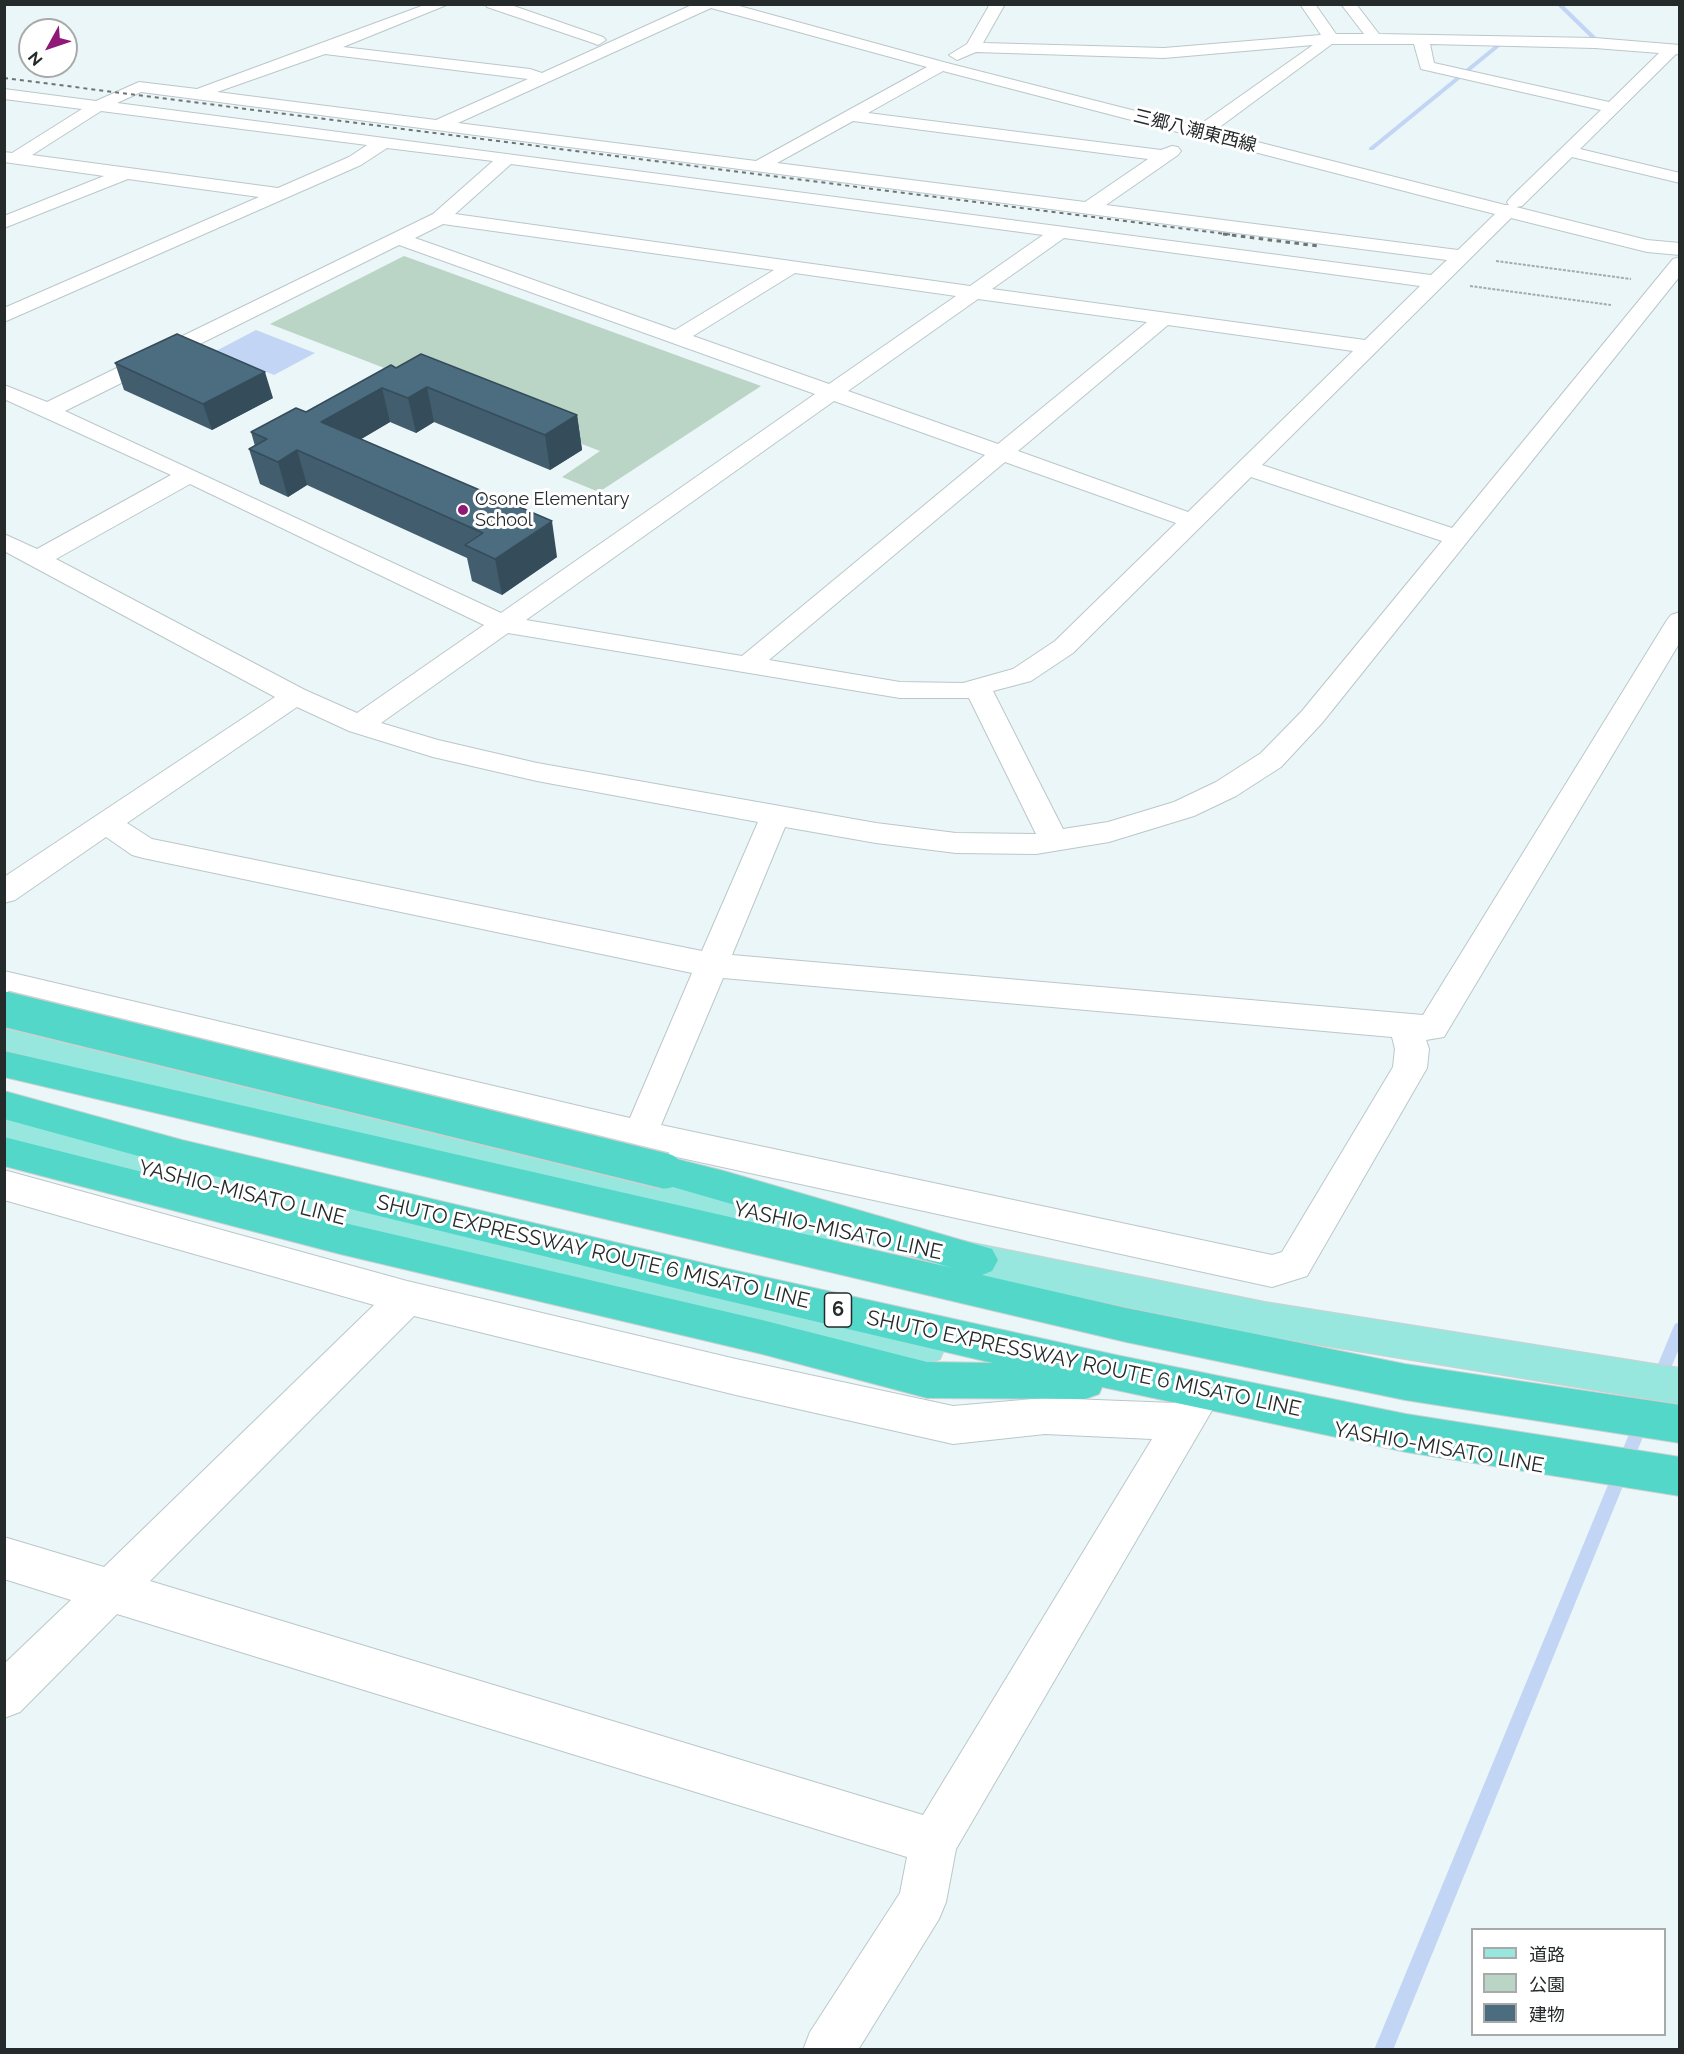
<!DOCTYPE html>
<html>
<head>
<meta charset="utf-8">
<style>
  body { margin:0 }
  #map { position:relative; width:1684px; height:2054px; overflow:hidden; background:#eaf6f8; font-family:Raleway,"Noto Sans JP",sans-serif }
  canvas { display:block }
  .frame { position:absolute; inset:0; border:6px solid #252a2a; pointer-events:none }
  .legend { position:absolute; left:1471px; top:1928px; width:195px; height:108px; box-sizing:border-box; background:#fff; border:2px solid #a8aaaa; margin:0; padding:8px 10px; list-style:none; font-size:18px; color:#252a2a }
  .legend li { display:flex; align-items:center; gap:12px; height:30px }
  .legend b { width:30px; border:2px solid #a8aaaa }
  .north { position:absolute; left:18px; top:18px; width:60px; height:60px; box-sizing:border-box; background:#fff; border:2px solid #a8aaaa; border-radius:50%; rotate:230deg; font-size:16px; font-weight:700; line-height:24px; text-align:center; color:#252a2a }
  .north::after { content:''; display:block; margin:auto; width:21px; height:27px; background:#901978; clip-path:polygon(50% 0,100% 100%,50% 72%,0 100%) }
</style>
</head>
<body>
<div id="map">
<canvas width="1684" height="2054"></canvas>
<div class="frame"></div>
<ul class="legend">
<li><b style="height:8px;background:#98e7df"></b>道路</li>
<li><b style="height:16px;background:#bad4c5"></b>公園</li>
<li><b style="height:16px;background:#4c6c80"></b>建物</li>
</ul>
<div class="north">N</div>
</div>
<script>
const c = document.querySelector('canvas').getContext('2d');
c.lineJoin = 'round';
function paint(path, color) { c.fillStyle = color; c.fill(path, 'evenodd'); }
const shape = rows => new Path2D(rows.map(r => 'M' + r).join(''));
function trace(path, color, width, dash) { c.strokeStyle = color; c.lineWidth = width; c.lineCap = dash ? 'butt' : 'round'; c.setLineDash(dash || []); c.stroke(path); }
function drawText(font, color, halo, rows, align = 'center') {
  c.font = font + ' Raleway,"Noto Sans JP",sans-serif'; c.lineWidth = 6; c.setLineDash([]); c.textBaseline = 'middle'; c.strokeStyle = halo; c.fillStyle = color; for (const [text, x, y, turn = 0] of rows) {
    c.save(); c.translate(x, y); c.rotate((+turn || 0) * Math.PI / 180); c.textAlign = isNaN(turn) ? turn : align; if (halo) c.strokeText(text, 0, 0); c.fillText(text, 0, 0); c.restore();
  }
}
const green = shape([
  [404,256,761,386,599,492,562,477,600,451,270,324]
]);
const water = shape([
  [256,330,315,353,274,375,216,351]
]);
const stream = shape([
  [1556,4,1562,4,1598,39,1598,41,1594,41,1556,4],
  [1498,43,1503,44,1373,150,1369,150,1369,148,1498,43],
  [1680,1322,1680,1346,1393,2050,1374,2050,1673,1328,1675,1324,1680,1322]
]);
const path = shape([
  [1496,261,1631,279],
  [1470,286,1611,305]
]);
const minor = shape([
  [427,4,449,4,343,47,530,69,542,73,694,4,732,4,947,63,1505,205,1509,205,1507,202,1510,198,1601,110,1421,69,1414,44,1332,44,1217,129,1211,130,1205,129,1203,125,1205,121,1313,45,1164,58,976,52,957,60,949,55,967,44,990,4,1005,4,983,43,1164,48,1321,35,1300,4,1315,4,1336,34,1364,34,1341,4,1356,4,1379,34,1595,38,1680,45,1680,55,1676,54,1580,149,1680,173,1680,183,1572,157,1522,206,1516,207,1647,240,1680,243,1680,255,1647,252,1511,218,1262,465,1452,528,1673,259,1680,257,1680,276,1322,723,1281,767,1236,796,1194,816,1109,842,1036,854,956,853,876,843,785,827,732,955,1423,1015,1667,620,1671,615,1680,612,1680,642,1444,1037,1426,1040,1429,1049,1427,1068,1307,1276,1272,1287,640,1149,4,995,4,971,630,1118,692,973,143,858,132,855,106,837,15,900,4,903,4,877,275,697,4,551,4,534,37,549,171,475,4,399,4,385,47,402,433,214,493,161,387,148,361,165,4,322,4,308,259,197,128,179,4,228,4,216,104,176,4,162,4,152,12,153,82,109,4,99,4,89,96,101,139,82,197,89,427,4],
  [711,8,927,67,756,161,458,123,711,8],
  [1430,44,1595,48,1659,53,1609,102,1434,63,1430,44],
  [325,54,528,79,436,120,217,92,325,54],
  [943,71,1439,200,1495,214,1458,250,1106,205,1178,155,1181,151,1178,147,1172,146,1161,150,868,113,943,71],
  [141,92,1447,260,1431,275,117,103,141,92],
  [101,111,367,145,349,157,278,188,32,155,101,111],
  [853,121,1148,159,1085,202,777,163,853,121],
  [511,164,1043,235,970,286,455,214,511,164],
  [443,224,774,270,675,330,415,238,443,224],
  [1064,238,1420,286,1365,340,992,289,1064,238],
  [399,245,815,394,501,613,65,411,399,245],
  [795,273,956,296,829,384,693,336,795,273],
  [978,299,1147,322,998,444,848,391,978,299],
  [1168,325,1353,351,1188,512,1018,451,1168,325],
  [834,401,985,455,742,656,526,620,834,401],
  [1005,462,1176,523,1055,641,1013,669,963,683,900,682,769,660,1005,462],
  [1251,477,1442,541,1302,711,1261,753,1216,782,1174,802,1108,822,1063,829,993,691,1031,681,1073,653,1251,477],
  [190,484,484,625,357,713,305,690,56,559,190,484],
  [508,633,900,698,969,698,1036,834,956,833,876,823,537,763,438,740,381,723,508,633],
  [297,707,349,731,433,757,537,781,758,822,702,951,152,839,127,823,297,707],
  [723,978,1392,1037,1395,1049,1393,1067,1282,1252,1272,1255,661,1125,723,978],
  [485,4,508,4,603,37,606,40,598,45,593,43,487,7,485,4],
  [4,1170,407,1281,736,1359,953,1406,1045,1398,1174,1403,1180,1394,1194,1389,1208,1394,1214,1407,956,1849,946,1902,939,1919,858,2050,803,2050,810,2032,900,1893,907,1857,117,1614,20,1712,4,1718,4,1664,71,1600,4,1579,4,1537,104,1567,374,1305,4,1200,4,1170],
  [414,1316,736,1395,953,1444,1045,1434,1152,1439,923,1815,150,1581,414,1316]
]);
const major = shape([
  [4,1024,525,1149,827,1212,840,1217,845,1228,840,1239,827,1244,525,1179,222,1106,4,1050,4,1024],
  [4,1118,143,1154,445,1227,926,1330,940,1335,945,1347,940,1359,926,1364,445,1259,143,1184,4,1146,4,1118],
  [953,1239,1265,1302,1680,1368,1680,1404,1265,1336,953,1271,940,1266,934,1255,940,1244,953,1239]
]);
const highway = shape([
  [4,1051,953,1268,652,1181,647,1171,652,1161,665,1156,724,1171,992,1249,998,1260,992,1271,982,1275,1126,1308,1405,1364,1680,1405,1680,1443,1405,1400,1126,1342,4,1077,4,1051],
  [4,1091,182,1140,724,1268,1116,1355,1406,1414,1680,1457,1680,1496,1406,1452,1102,1387,1099,1394,1085,1399,927,1398,762,1354,340,1254,4,1166,4,1137,340,1222,762,1320,927,1362,993,1363,724,1300,182,1168,4,1119,4,1091]
]);
const railFar1 = shape([
  [4,78,1234,235]
]);
const rail = shape([
  [1223,234,1318,246]
]);
const highwayBridge = shape([
  [4,1009,665,1171]
]);
const wall = shape([
  [115,363,273,398,212,430,124,390],
  [396,368,577,415,582,450,550,470,434,422,416,433,390,422,361,439,557,557,502,595,472,581,467,558,307,485,288,497,260,484,249,449,255,446,251,432,306,412]
]);
const shadedWall = shape([
  [265,372,273,398,212,430,203,404],
  [427,387,434,422,416,433,408,398],
  [382,388,390,422,331,457,321,422],
  [577,415,582,450,550,470,545,435],
  [297,450,307,485,288,497,278,462],
  [552,521,557,557,502,595,495,559]
]);
const building = shape([
  [177,334,265,372,203,404,115,363,177,334],
  [421,354,577,415,545,435,427,387,408,398,382,388,321,422,552,521,495,559,465,545,483,533,297,450,278,462,249,449,267,439,251,432,296,408,306,412,391,365,396,368,421,354]
]);
const markers = [
  [463,510,6,"#901978"]
];
const farStreetnames = [
  ["三郷八潮東西線",1195,131,14]
];
const farPoinames = [
  ["Osone Elementary",475,500],
  ["School",475,521]
];
const shields = [
  [838,1310,27]
];
const shieldNames = [
  ["6",838,1310]
];
const streetNames = [
  ["YASHIO-MISATO LINE",242,1193,14],
  ["YASHIO-MISATO LINE",838,1231,12],
  ["SHUTO EXPRESSWAY ROUTE 6 MISATO LINE",593,1252,13],
  ["SHUTO EXPRESSWAY ROUTE 6 MISATO LINE",1084,1364,12],
  ["YASHIO-MISATO LINE",1439,1448,10]
];
paint(green, '#bad4c5');
paint(water, '#c3d5f5');
paint(stream, '#c3d5f5');
trace(minor, '#bbc7c9', 2);
trace(major, '#cfd0d0', 2);
trace(highway, '#cfd0d0', 2);
trace(path, '#a2acad', 2, [3, 1.5]);
paint(minor, '#fff');
paint(major, '#98e7df');
paint(highway, '#53d7c9');
trace(railFar1, '#6d7475', 2, [4, 4]);
trace(rail, '#6d7475', 3, [4.5, 4.5]);
trace(highwayBridge, '#cfd0d0', 38, []);
trace(highwayBridge, '#53d7c9', 35);
paint(wall, '#415d6e');
paint(shadedWall, '#354c5a');
paint(building, '#4c6c80');
trace(building, '#354c5a', 1.5);
for (const [x, y, r, color] of markers) { const dot = new Path2D(); dot.arc(x, y, r, 0, 2 * Math.PI); c.fillStyle = color; c.fill(dot); trace(dot, '#fff', 2); }
drawText('18px', '#252a2a', '#fff', farStreetnames);
drawText('18px', '#252a2a', '#fff', farPoinames, 'left');
for (const [x, y, w] of shields) { const box = new Path2D(); box.roundRect(x - w / 2, y - 17, w, 34, 4.5); c.fillStyle = '#fff'; c.fill(box); trace(box, '#252a2a', 1.5); }
drawText('bold 20px', '#252a2a', null, shieldNames);
drawText('21px', '#252a2a', '#fff', streetNames);
</script>
</body>
</html>
